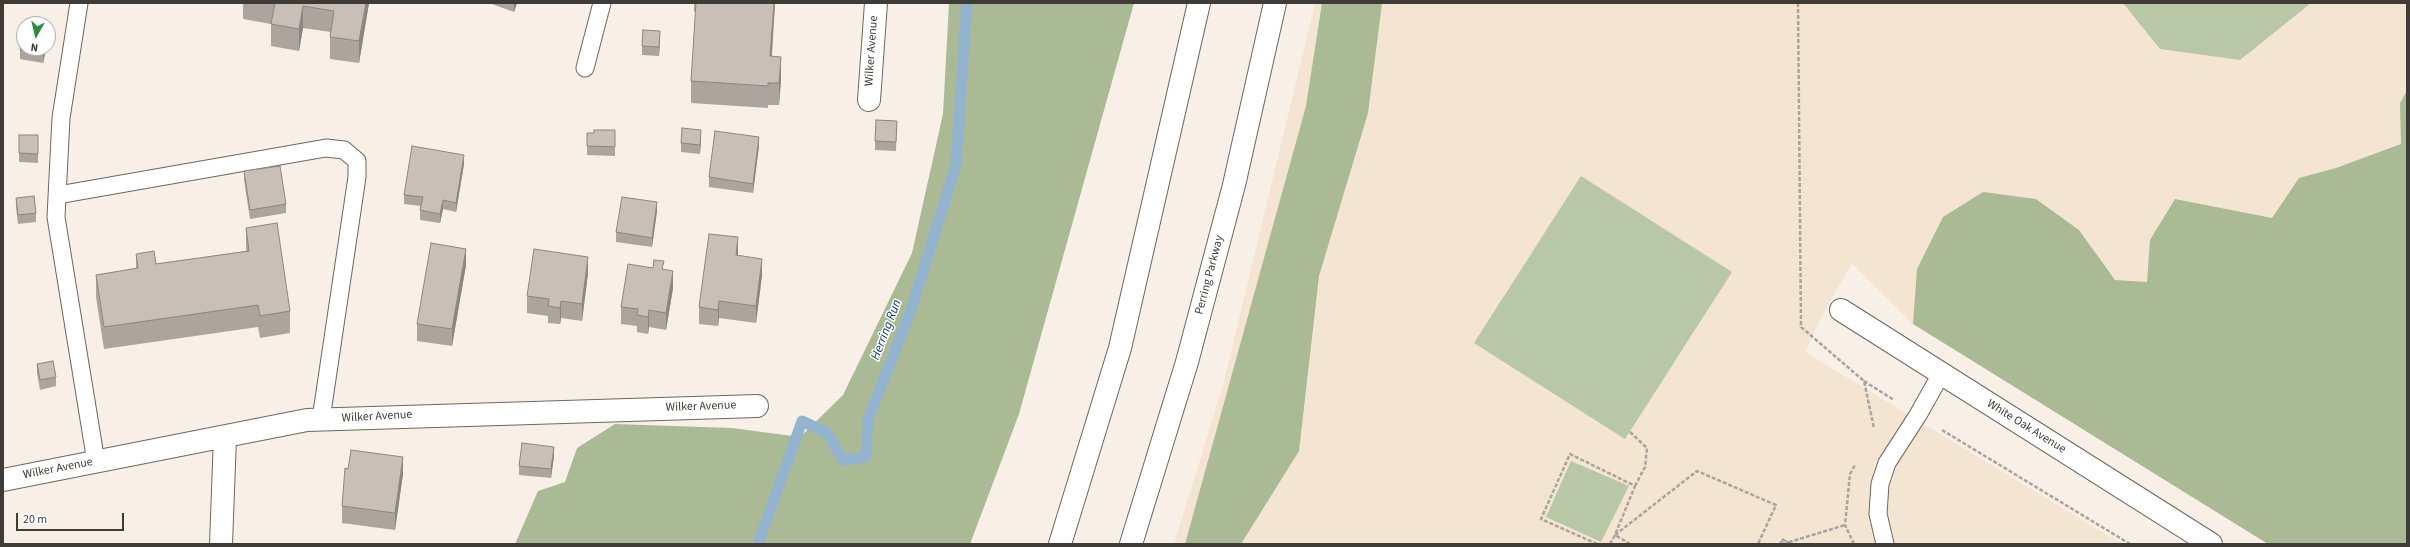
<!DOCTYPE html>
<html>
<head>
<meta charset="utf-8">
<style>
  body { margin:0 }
  #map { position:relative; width:2410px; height:547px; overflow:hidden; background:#f8f0e7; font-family:"Source Sans 3",sans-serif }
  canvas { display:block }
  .frame { position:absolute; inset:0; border:4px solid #3f3c38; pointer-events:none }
  .north { position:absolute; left:16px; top:16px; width:40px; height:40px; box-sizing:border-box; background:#fff; border:1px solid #b2b1af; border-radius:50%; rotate:188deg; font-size:11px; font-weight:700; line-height:16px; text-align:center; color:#3f3c38 }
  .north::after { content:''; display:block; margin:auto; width:14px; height:18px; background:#2e8b3d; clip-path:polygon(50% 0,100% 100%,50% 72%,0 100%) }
  .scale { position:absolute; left:16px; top:513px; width:108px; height:18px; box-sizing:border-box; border:2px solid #3f3c38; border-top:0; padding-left:5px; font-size:12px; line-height:14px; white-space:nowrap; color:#3f3c38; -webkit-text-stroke:3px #fff; paint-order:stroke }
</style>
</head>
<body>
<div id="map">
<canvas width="2410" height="547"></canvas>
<div class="frame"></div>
<div class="north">N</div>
<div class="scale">20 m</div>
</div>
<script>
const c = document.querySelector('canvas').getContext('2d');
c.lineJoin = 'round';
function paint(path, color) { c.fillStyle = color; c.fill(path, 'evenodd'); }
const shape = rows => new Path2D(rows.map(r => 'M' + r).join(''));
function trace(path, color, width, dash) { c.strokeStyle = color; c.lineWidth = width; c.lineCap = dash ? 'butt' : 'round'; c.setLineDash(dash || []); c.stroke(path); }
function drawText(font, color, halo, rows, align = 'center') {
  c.font = font + ' "Source Sans 3",sans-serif'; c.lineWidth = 3; c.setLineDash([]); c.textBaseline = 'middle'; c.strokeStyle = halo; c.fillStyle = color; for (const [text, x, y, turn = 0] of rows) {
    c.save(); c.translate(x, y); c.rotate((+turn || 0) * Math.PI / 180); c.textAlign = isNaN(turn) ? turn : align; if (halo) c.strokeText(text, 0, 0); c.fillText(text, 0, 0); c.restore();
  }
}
const education = shape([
  [1315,3,2407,3,2407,544,2268,544,1913,324,1852,264,1827,306,1805,352,2122,544,1174,544,1223,385]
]);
const green = shape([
  [2123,3,2311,3,2240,60,2160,49],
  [1581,176,1732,272,1625,439,1474,343],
  [1571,461,1629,486,1601,542,1546,517]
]);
const forest = shape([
  [949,3,1134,3,1019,414,970,544,515,544,538,491,565,482,577,448,615,424,732,428,800,437,843,395,912,253,943,114],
  [1322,3,1382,3,1368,113,1319,276,1299,451,1241,544,1185,544,1306,106],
  [2407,91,2407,544,2268,544,1913,324,1917,269,1943,217,1983,192,2036,199,2079,230,2115,280,2147,282,2150,240,2175,199,2272,218,2299,178,2336,168,2401,144,2400,103]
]);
const stream = shape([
  [758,544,802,421,827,433,843,460,866,457,868,420,911,310,956,165,967,3]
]);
const path = shape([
  [1798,3,1801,327,1864,381,1874,428],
  [1864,381,1894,400],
  [1942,430,2130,544],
  [1630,432,1647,448,1645,467,1635,486],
  [1597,544,1541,519,1570,454,1635,486,1615,535,1697,471,1776,505,1758,544],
  [1610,544,1615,535,1630,544],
  [1783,544,1845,525],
  [1854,544,1845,525,1850,474,1855,465]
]);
const service = shape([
  [79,3,61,118,56,217,96,462],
  [585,68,602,3],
  [58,195,326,148,344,150,357,161,357,177,321,419],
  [1885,544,1878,514,1880,484,1887,463,1918,415,1941,374]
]);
const minor = shape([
  [869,100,876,3],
  [1841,310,2211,544],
  [3,480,307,420,757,406],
  [221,544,225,437]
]);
const primary = shape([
  [1060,544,1120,348,1199,3],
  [1131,544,1187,362,1234,185,1275,3]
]);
const wall = shape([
  [243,3,369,3,359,63,330,59,330,37,331,32,303,28,299,51,271,46,271,24,243,19],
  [489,3,517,3,514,12],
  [694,3,775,3,772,56,781,79,779,105,768,105,768,108,691,103,691,81,696,12,694,11],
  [660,41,659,56,642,55,642,46],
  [46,48,43,63,20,59,20,50],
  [897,121,896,151,875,150,875,141],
  [615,130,615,156,587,155,587,133,594,133],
  [701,139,700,154,681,152,681,143],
  [38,145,38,163,19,162,19,153],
  [759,146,753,193,709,187,709,177],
  [464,164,456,212,443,209,440,223,420,220,420,210,421,206,404,204,404,195],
  [244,171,286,204,286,213,250,219,244,180],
  [16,198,36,213,36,222,18,224,16,207],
  [657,211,652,247,616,242,616,232],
  [246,228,290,311,290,333,260,338,258,327,104,349,96,297,96,275,136,269,136,254,156,264,246,251],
  [738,254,738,255,762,275,756,323,719,318,718,326,699,324,699,307],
  [466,265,452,346,417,341,417,324],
  [653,268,664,269,673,288,666,330,649,327,648,334,637,332,637,326,621,324,621,307],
  [588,273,582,321,561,318,560,324,548,323,548,316,527,313,527,296],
  [37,364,56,377,56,386,40,390,37,373],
  [554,456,551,478,519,475,519,466],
  [403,474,395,530,342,523,342,506]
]);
const shadedWall = shape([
  [366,3,369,3,359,63,359,41],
  [514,3,517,3,514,12],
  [774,3,775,3,770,78,770,56],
  [303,6,303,28,299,51,299,29],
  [660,31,660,41,659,56,659,47],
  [44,48,46,48,46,49,43,63,43,54],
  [781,57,781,79,779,105,779,83],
  [701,130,701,139,700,154,700,145],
  [759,137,759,146,753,193,753,184],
  [464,155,464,164,456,212,456,203],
  [443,200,443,209,440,223,440,214],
  [657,202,657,211,652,247,652,238],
  [738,237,738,254,736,272,736,255],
  [466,249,466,265,452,346,452,329],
  [588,257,588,273,582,321,582,304],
  [762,259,762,275,756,323,756,306],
  [673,271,673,288,666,330,666,313],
  [561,301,561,318,560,324,560,308],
  [719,301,719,318,718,326,718,310],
  [649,310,649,327,648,334,648,317],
  [554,447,554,456,551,478,551,469],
  [403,457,403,474,395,530,395,513]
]);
const building = shape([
  [275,3,366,3,359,41,330,37,334,11,303,6,299,29,271,24,275,3],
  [696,3,774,3,770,56,781,57,779,83,768,83,768,86,691,81,696,3],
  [643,30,660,31,659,47,642,46,643,30],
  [22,36,24,36,24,48,44,48,43,54,20,50,22,36],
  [876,120,897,121,896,142,875,141,876,120],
  [682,128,701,130,700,145,681,143,682,128],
  [594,130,615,130,615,147,587,146,587,133,594,133,594,130],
  [715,131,759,137,753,184,709,177,715,131],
  [19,135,38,135,38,154,19,153,19,135],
  [412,146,464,155,456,203,443,200,440,214,420,210,423,197,404,195,412,146],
  [280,166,286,204,250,210,244,171,280,166],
  [34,196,36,213,18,215,16,198,34,196],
  [622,197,657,202,652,238,616,232,622,197],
  [277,223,290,311,260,316,258,305,104,327,96,275,138,268,136,254,154,251,156,264,249,251,246,228,277,223],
  [709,234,738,237,736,255,762,259,756,306,719,301,718,310,699,307,709,234],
  [431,243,466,249,452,329,417,324,431,243],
  [534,249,588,257,582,304,561,301,560,308,548,306,549,299,527,296,534,249],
  [654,260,664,261,662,269,673,271,666,313,649,310,648,317,637,315,638,309,621,307,628,264,653,268,654,260],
  [53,361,56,377,40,380,37,364,53,361],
  [522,443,554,447,551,469,519,466,522,443],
  [351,450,403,457,395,513,342,506,345,468,348,469,351,450],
  [1783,539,1791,544,1779,544,1783,539]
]);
const streetNames = [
  ["Wilker Avenue",872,51,-86],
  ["Perring Parkway",1210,275,-75],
  ["Wilker Avenue",701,407,-2],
  ["Wilker Avenue",377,417,-3],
  ["White Oak Avenue",2026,427,32],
  ["Wilker Avenue",58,469,-11]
];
const waterNames = [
  ["Herring Run",887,330,-69]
];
paint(education, '#f4e5d2');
paint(green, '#b8c7a5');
paint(forest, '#aaba95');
trace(stream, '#94b3cf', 11);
trace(service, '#6e675f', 19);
trace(minor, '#6e675f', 24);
trace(primary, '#6e675f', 24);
trace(path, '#aaa49e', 2.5, [4, 2]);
trace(service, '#fff', 17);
trace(minor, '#fff', 22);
trace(primary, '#fff', 22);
paint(wall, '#aca59d');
paint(shadedWall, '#8c8680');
paint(building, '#c8c0b7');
trace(building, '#8c8680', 1);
drawText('12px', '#3f3c38', '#fff', streetNames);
drawText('italic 13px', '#06395f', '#fff', waterNames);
</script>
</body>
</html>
